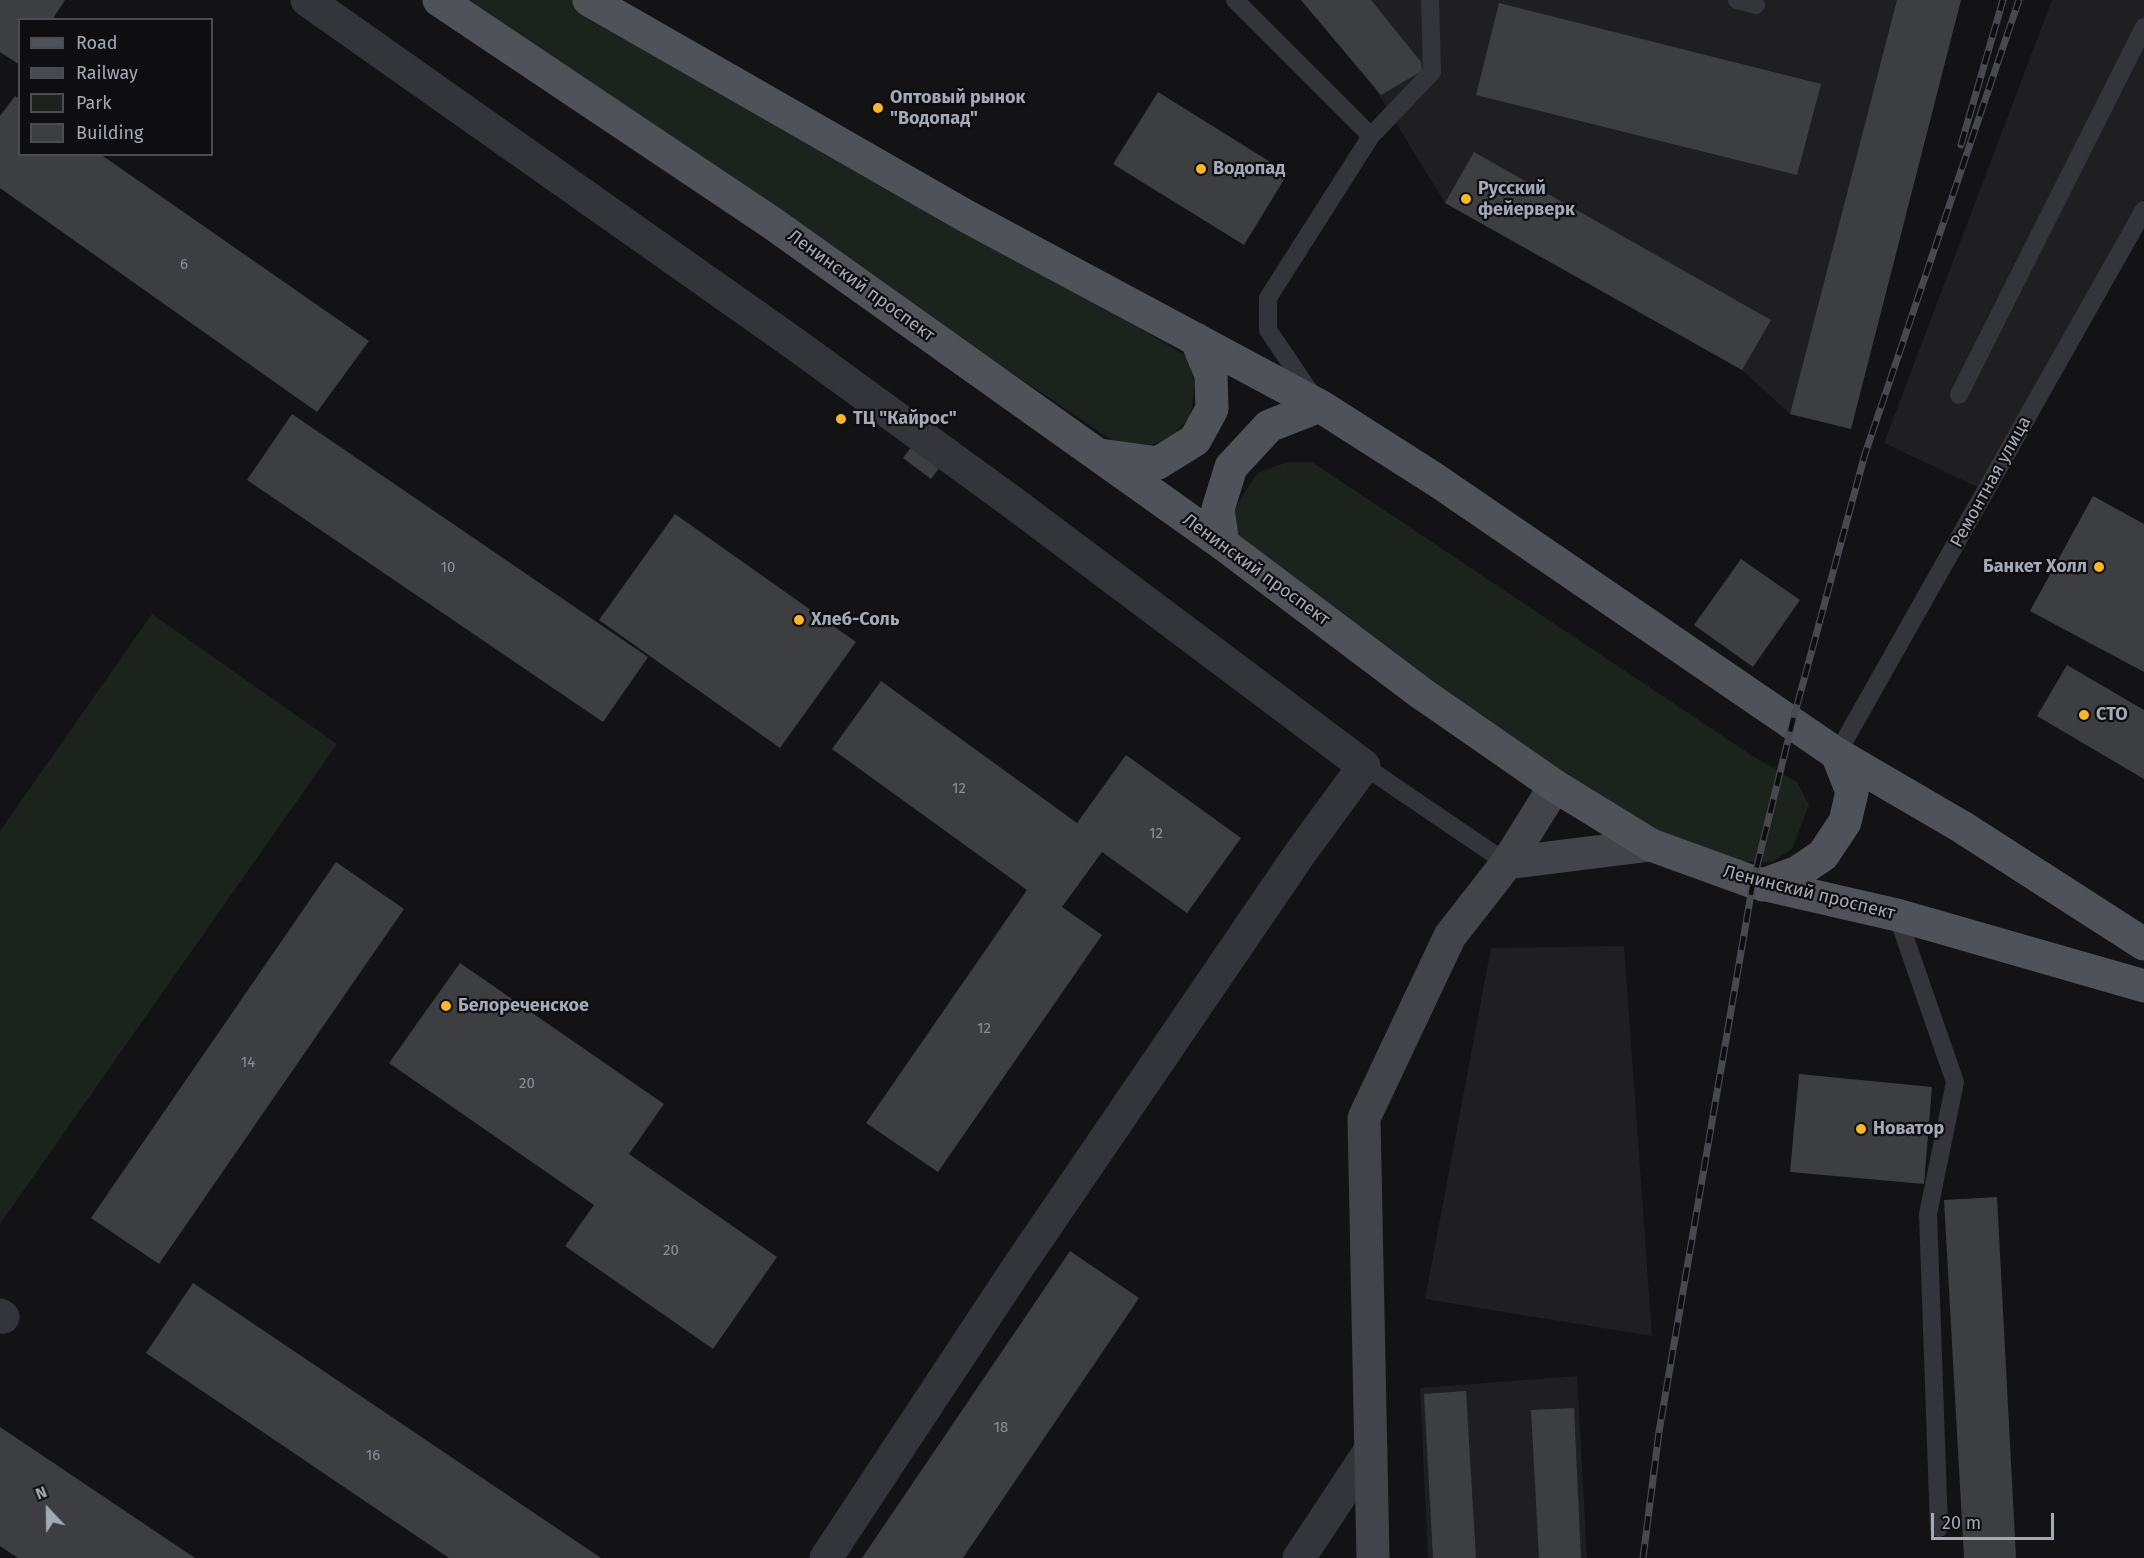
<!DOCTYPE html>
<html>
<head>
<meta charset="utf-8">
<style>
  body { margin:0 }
  #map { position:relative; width:2144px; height:1558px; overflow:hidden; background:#131315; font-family:"Fira Sans",sans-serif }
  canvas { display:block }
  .legend { position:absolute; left:18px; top:18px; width:195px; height:138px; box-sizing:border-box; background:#0e0e10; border:2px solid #4a4c52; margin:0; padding:8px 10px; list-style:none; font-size:18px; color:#a4a9b6 }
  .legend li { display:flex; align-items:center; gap:12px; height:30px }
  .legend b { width:30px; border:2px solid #4a4c52 }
  .north { position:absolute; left:18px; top:1480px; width:60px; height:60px; -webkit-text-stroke:4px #0e0e10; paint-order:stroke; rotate:338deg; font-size:16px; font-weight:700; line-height:24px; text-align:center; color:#a4a9b6 }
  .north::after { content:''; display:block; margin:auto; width:21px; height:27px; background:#a4a9b6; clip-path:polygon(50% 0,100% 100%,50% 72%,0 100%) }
  .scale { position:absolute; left:1931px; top:1513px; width:123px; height:27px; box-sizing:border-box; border:3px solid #a4a9b6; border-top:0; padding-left:8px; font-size:18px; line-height:21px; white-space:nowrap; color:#a4a9b6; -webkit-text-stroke:4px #0e0e10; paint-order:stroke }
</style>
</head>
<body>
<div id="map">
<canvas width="2144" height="1558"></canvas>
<ul class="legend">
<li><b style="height:8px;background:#505259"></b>Road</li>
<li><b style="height:8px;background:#47494f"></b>Railway</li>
<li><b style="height:16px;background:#1b231c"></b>Park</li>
<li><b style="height:16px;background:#3d3e42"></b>Building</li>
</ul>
<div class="north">N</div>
<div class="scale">20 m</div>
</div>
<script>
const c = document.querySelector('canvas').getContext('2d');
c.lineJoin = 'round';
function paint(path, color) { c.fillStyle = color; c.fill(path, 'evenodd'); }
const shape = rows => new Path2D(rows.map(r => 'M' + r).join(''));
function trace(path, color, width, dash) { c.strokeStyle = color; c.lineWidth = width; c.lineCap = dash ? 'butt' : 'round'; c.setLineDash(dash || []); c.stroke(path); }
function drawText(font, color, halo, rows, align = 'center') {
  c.font = font + ' "Fira Sans",sans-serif'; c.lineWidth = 4.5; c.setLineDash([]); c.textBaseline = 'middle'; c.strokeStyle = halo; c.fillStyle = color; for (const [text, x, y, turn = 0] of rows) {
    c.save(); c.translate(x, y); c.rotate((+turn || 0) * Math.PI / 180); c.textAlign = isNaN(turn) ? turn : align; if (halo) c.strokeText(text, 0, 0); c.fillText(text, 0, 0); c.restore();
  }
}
const built = shape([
  [1301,0,1961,0,1851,429,1790,414,1742,370,1445,203,1374,87],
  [2052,0,2144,0,2144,199,1986,491,1884,443],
  [1624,946,1652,1336,1425,1299,1491,948],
  [1577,1376,1587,1558,1428,1558,1420,1388]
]);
const green = shape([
  [458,0,585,0,1188,357,1195,387,1190,417,1173,435,1146,448,1110,439],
  [1287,462,1312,462,1751,755,1797,782,1809,805,1792,849,1772,862,1731,861,1687,845,1626,816,1247,560,1231,517,1244,493,1258,473],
  [152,614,337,744,0,1224,0,831]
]);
const building = shape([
  [0,0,65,0,52,20,20,20,20,65,0,52],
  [1301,0,1371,0,1421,62,1422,71,1381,95],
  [1897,0,1961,0,1851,429,1790,414],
  [1499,3,1821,84,1797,175,1476,95],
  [1158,92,1288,173,1244,245,1113,164],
  [15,96,20,99,20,154,100,154,369,341,317,412,0,188,0,116],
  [1474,152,1771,320,1742,370,1445,203],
  [292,414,648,657,603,722,247,480],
  [918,438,946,459,931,479,903,458],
  [2093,496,2144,524,2144,672,2030,611],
  [675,514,856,642,780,748,599,620],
  [1741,559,1800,600,1753,667,1694,625],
  [2067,665,2144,710,2144,779,2037,716],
  [881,681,1077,823,1126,755,1241,838,1187,913,1102,852,1062,907,1102,935,938,1172,866,1123,1027,890,832,749],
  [336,862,404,909,159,1264,91,1218],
  [460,963,664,1104,629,1154,777,1257,713,1349,565,1246,594,1205,389,1063],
  [1799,1074,1932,1087,1924,1184,1790,1172],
  [1997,1197,2016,1558,1964,1558,1944,1200],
  [1070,1251,1139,1298,963,1558,862,1558],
  [193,1283,601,1558,449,1558,146,1353],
  [1466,1391,1476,1558,1433,1558,1424,1394],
  [1574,1408,1581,1558,1539,1558,1531,1410],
  [0,1427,195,1558,18,1558,0,1546]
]);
const lane = shape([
  [1235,0,1371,136],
  [1737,0,1756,5],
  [1312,395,1268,330,1268,298,1371,136,1432,72,1430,0],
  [1959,395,2144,27],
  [1837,754,2144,210],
  [1364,766,1507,863],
  [1897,915,1955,1082,1928,1214,1939,1528]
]);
const street = shape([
  [307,0,795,344,1012,502,1364,766,1301,852,1016,1270,826,1558],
  [0,1315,3,1317],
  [1299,1558,1371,1449]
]);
const secondary = shape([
  [1507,863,1651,845],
  [1373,1558,1364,1118,1450,936,1507,863,1555,786]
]);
const primary = shape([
  [439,0,772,223,1223,544,1421,693,1555,786,1651,845,1753,882,1897,915,2144,986],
  [589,0,966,216,1320,406,1436,480,1837,754,1962,827,2144,944],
  [1100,455,1158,463,1195,440,1212,409,1211,375,1196,339],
  [1223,544,1218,509,1231,467,1269,426,1320,406],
  [1763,885,1798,872,1823,855,1845,822,1852,792,1837,754]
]);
const rail = shape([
  [1961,145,2003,0],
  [1643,1558,1659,1432,1753,882,1792,724,1865,454,2019,0]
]);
const markers = [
  [878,108,6,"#f7b729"],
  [1201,169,6,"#f7b729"],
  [1466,199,6,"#f7b729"],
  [841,419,6,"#f7b729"],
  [2099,567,6,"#f7b729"],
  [799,620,6,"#f7b729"],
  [2084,715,6,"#f7b729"],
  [446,1006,6,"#f7b729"],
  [1861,1129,6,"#f7b729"]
];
const numberNames = [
  ["6",184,265],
  ["10",448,568],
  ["12",959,789],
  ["12",1156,834],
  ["12",984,1029],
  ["14",248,1063],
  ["20",527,1084],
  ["20",671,1251],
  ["18",1001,1428],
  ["16",373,1456]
];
const poiNames = [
  ["Оптовый рынок",890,98],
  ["\"Водопад\"",890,119],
  ["Водопад",1213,169],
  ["Русский",1478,189],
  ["фейерверк",1478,210],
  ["ТЦ \"Кайрос\"",853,419],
  ["Банкет Холл",2087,567,"right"],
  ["Хлеб-Соль",811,620],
  ["СТО",2096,715],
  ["Белореченское",458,1006],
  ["Новатор",1873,1129]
];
const streetNames = [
  ["Ленинский проспект",861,286,36],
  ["Ремонтная улица",1991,482,-61],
  ["Ленинский проспект",1256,570,36],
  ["Ленинский проспект",1809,893,14]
];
paint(built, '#1f1f22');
paint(green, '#1b231c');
paint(building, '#3d3e42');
trace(lane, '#34353a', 18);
trace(street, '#34353a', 33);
trace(secondary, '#42444a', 33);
trace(primary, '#505259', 33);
trace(rail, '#47494f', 7);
trace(rail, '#0e0e10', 4.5, [14]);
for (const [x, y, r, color] of markers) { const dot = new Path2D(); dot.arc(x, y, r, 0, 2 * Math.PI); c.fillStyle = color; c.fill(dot); trace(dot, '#0e0e10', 2); }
drawText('15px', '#8a8e99', null, numberNames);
drawText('bold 18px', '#a4a9b6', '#0e0e10', poiNames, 'left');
drawText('18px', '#a4a9b6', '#0e0e10', streetNames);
</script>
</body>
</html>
